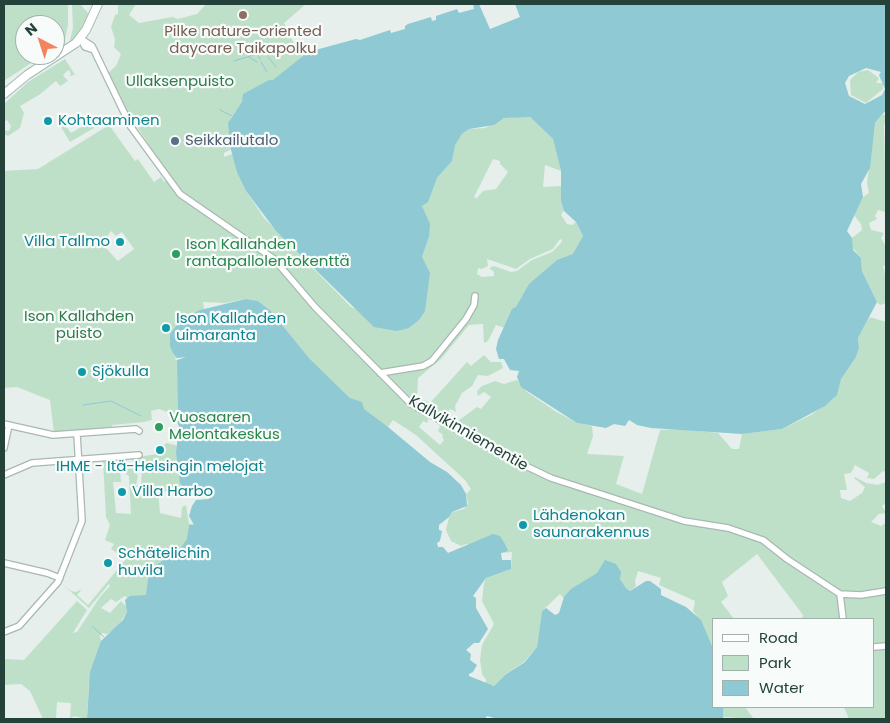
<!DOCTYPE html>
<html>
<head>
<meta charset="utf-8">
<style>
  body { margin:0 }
  #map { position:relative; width:890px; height:723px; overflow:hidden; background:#e6efeb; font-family:Poppins,sans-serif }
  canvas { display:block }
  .frame { position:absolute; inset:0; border:5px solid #24423a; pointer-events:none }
  .legend { position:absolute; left:712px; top:618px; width:162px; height:90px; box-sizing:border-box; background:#f7fbf9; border:1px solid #a3b1ad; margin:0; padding:6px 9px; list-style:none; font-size:15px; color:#24423a }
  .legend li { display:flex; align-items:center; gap:10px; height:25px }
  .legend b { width:25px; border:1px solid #a3b1ad }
  .north { position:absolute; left:15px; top:15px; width:50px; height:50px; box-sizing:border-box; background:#f7fbf9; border:1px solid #a3b1ad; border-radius:50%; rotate:320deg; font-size:14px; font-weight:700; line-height:20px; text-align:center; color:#24423a }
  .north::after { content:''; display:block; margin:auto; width:18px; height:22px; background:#f4845f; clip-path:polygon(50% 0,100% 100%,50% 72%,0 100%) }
</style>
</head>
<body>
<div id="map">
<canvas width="890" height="723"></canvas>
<div class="frame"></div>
<ul class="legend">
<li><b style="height:6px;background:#fff"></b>Road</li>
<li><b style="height:14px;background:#bfe0c8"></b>Park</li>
<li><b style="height:14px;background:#8ec9d4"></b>Water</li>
</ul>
<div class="north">N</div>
</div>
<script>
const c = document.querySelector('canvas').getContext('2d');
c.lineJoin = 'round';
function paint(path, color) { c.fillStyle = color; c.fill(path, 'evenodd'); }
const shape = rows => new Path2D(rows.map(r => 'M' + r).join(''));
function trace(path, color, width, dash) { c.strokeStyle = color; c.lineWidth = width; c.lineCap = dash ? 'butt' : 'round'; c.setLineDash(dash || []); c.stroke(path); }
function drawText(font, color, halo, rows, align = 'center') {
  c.font = font + ' Poppins,sans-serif'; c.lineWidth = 4.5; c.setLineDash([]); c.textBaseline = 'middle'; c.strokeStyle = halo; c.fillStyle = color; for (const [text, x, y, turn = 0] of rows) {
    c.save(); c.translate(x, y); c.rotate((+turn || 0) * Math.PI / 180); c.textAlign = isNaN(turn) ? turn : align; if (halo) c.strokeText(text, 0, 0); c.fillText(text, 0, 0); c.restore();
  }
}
const green = shape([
  [4,4,68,4,68,25,65,39,55,47,55,25,25,25,25,55,43,55,4,81],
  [72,4,80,4,89,14,81,31,72,42,70,40,73,28],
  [118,4,136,4,129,15,139,23,172,17,178,19,197,14,206,4,306,4,284,23,294,44,308,47,308,52,301,62,273,80,231,117,234,148,224,153,224,157,232,154,246,191,264,218,351,307,409,328,419,320,422,257,429,237,422,206,437,178,452,161,454,145,462,134,469,129,485,128,504,118,524,116,530,117,553,139,561,171,545,165,543,187,561,186,561,201,564,210,561,215,567,224,572,225,576,222,583,236,577,255,505,328,496,325,488,341,484,343,483,324,469,325,441,359,418,378,417,397,430,403,467,362,471,366,484,355,491,362,501,362,503,368,488,376,478,375,472,386,462,393,455,406,456,412,450,409,446,415,458,421,477,407,481,409,491,397,484,392,478,396,477,391,482,386,495,381,504,384,517,380,527,392,555,411,577,423,592,426,593,436,587,454,624,456,616,484,642,494,660,430,680,429,718,433,732,449,739,449,742,434,782,429,811,415,833,399,842,376,856,357,859,348,858,338,867,321,870,317,886,322,886,472,883,471,874,479,867,478,869,473,855,465,851,473,844,474,847,490,840,490,841,498,850,501,862,493,865,487,854,478,855,477,866,483,878,485,886,482,886,503,882,506,886,513,879,514,871,522,881,526,886,523,886,719,849,719,844,707,874,707,874,619,802,619,803,615,757,554,722,582,728,596,721,602,734,619,714,619,714,671,697,616,693,611,695,601,659,585,661,578,638,571,635,581,636,586,630,591,626,588,620,579,567,602,560,594,542,611,537,647,525,661,505,675,494,686,485,684,486,680,482,674,480,660,482,645,494,624,482,601,484,583,486,578,511,569,512,552,501,553,466,544,461,546,451,541,446,530,450,513,464,509,468,503,466,494,471,489,465,480,416,435,393,420,388,427,382,424,350,398,309,358,271,311,258,301,246,299,225,303,203,302,204,309,180,321,173,353,177,358,174,359,177,360,178,373,178,408,175,415,159,409,151,411,152,420,144,422,112,425,112,429,54,433,50,400,17,387,4,388,4,171,38,169,109,125,135,161,138,159,154,182,161,177,164,182,171,178,122,104,108,73,116,66,121,54,114,47,115,39,111,27,115,15,118,14],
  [493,159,500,161,500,164,508,172,496,189,483,191,477,198,474,197],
  [111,231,116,236,122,232,134,249,118,261,102,244],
  [560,239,562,240,561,243,552,252,532,260,517,271,511,272,494,266,489,268,494,272,494,276,482,277,477,274,478,268,482,269,488,266,487,259,516,269,530,259,553,249],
  [430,416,440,426,438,431,443,435,442,437,444,440,440,445,419,427,423,421,427,423],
  [65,59,75,75,69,76,71,74,69,70,67,71,63,75,68,81,60,86,56,81,39,95,20,106,24,113,20,128,8,136,4,134,4,130,9,131,11,126,7,120,4,122,5,103,28,82],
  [868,70,879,78,876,83,883,83,883,89,866,103,851,95,850,80,858,72],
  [883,114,886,116,884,126,886,212,878,210,875,216,877,219,869,223,871,230,884,233,881,238,886,247,886,265,883,266,886,279,886,303,880,305,877,302,862,271,861,258,851,246,852,238,862,230,861,224,854,215,863,197,869,193,867,183,875,123],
  [90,122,94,128,70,142,61,127,65,125,71,133],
  [167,443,178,446,209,495,182,496,158,490,160,513,181,518,182,507,186,505,189,524,206,524,142,613,125,596,116,602,111,599,101,608,110,613,121,601,126,606,127,612,116,629,107,634,102,633,100,636,101,641,107,645,89,684,87,719,74,716,70,719,71,703,57,702,56,719,43,719,30,691,21,684,4,685,4,659,24,660,77,601,87,610,73,633,77,632,100,597,110,586,109,584,89,608,61,583,71,591,76,592,82,589,77,595,88,605,126,559,111,549,114,544,105,540,110,525,106,517,103,460,112,459,120,471,121,482,113,482,116,513,131,514,129,476,122,471,116,459,126,458,128,466,133,467,138,476,136,485,141,487,142,464,135,464,131,458,164,453,164,445],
  [714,687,714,707,745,707,754,719,724,717,723,719,701,698]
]);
const water = shape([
  [473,4,479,4,490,29,520,17,515,4,886,4,886,110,875,123,870,168,861,184,863,197,847,231,852,238,853,250,861,258,862,271,877,302,858,338,859,348,856,357,841,379,837,395,825,406,782,429,742,434,651,428,637,425,629,420,625,426,614,424,606,428,577,423,521,387,517,377,519,371,510,370,504,359,499,359,496,349,498,340,512,309,516,307,529,284,557,260,573,254,583,236,576,222,564,211,561,201,561,171,553,139,530,117,504,118,494,125,469,129,462,134,455,145,452,161,437,178,428,202,422,206,430,224,429,237,422,257,430,273,425,311,419,320,409,328,397,331,374,327,276,231,246,191,237,172,231,150,228,123,242,102,243,94,269,80,273,80,308,52,356,39,360,40,390,30,391,33,405,29,405,26,408,24,431,17,432,21,436,20,436,16,457,9,459,13,474,9],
  [866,68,881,72,879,75,885,89,882,95,865,104,849,96,845,83,849,76],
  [246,299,258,301,271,311,309,358,350,398,362,402,364,409,388,427,430,462,447,472,461,485,466,494,467,506,452,512,449,517,439,525,439,530,442,531,440,541,437,543,438,547,443,547,448,553,493,534,500,536,505,544,508,551,501,553,502,560,511,560,511,569,486,578,473,596,476,598,476,608,488,629,479,643,474,643,466,650,471,654,470,660,477,665,473,672,469,674,469,676,494,686,505,675,525,662,537,647,542,611,546,608,555,615,559,613,564,597,571,589,597,573,605,560,616,564,621,572,620,579,626,588,630,591,646,581,650,581,661,589,661,595,686,607,701,620,714,651,714,707,723,707,723,719,498,719,487,716,485,719,87,719,90,672,101,641,123,620,127,612,125,600,130,596,146,595,148,579,154,566,178,552,187,539,189,525,194,525,189,516,192,506,196,500,209,499,209,495,191,496,180,483,176,453,179,427,175,415,178,408,177,360,186,357,177,358,173,353,170,346,170,334,180,321,200,310]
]);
const stream = shape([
  [240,55,256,50,260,59],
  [249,57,257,62],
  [268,57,276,67],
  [234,61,257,54],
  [261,62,267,72],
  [220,110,232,116],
  [83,405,111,401,141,416],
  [92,626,104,637]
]);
const street = shape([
  [80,38,92,46,131,127,180,194,274,259,315,307,411,404,507,457,551,478,684,521,728,528,763,540,787,559,840,594,861,595,886,591],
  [80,38,85,47,94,50],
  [380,373,423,366,432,361,466,319,474,305,475,296],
  [4,424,53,435,136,429,139,431],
  [4,448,9,425],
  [4,475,32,463,139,455],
  [4,563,47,573,60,578],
  [840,594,843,619],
  [4,632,19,626,58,582,82,521,77,434],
  [874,647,886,646]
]);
const secondary = shape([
  [4,94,27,75,76,43,86,30,98,4]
]);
const markers = [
  [243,15,5,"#8d6e63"],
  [48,121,5,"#0f9aa8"],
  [175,141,5,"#5c6f8a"],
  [120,242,5,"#0f9aa8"],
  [176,254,5,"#2e9e5b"],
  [166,328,5,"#0f9aa8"],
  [82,372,5,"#0f9aa8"],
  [159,427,5,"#2e9e5b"],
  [160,450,5,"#0f9aa8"],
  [122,492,5,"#0f9aa8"],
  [523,525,5,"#0f9aa8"],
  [108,563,5,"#0f9aa8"]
];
const educationNames = [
  ["Pilke nature-oriented",243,32],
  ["daycare Taikapolku",243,49]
];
const parkNames = [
  ["Ullaksenpuisto",180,82],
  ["Ison Kallahden",79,317],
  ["puisto",79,334]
];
const cultureNames = [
  ["Kohtaaminen",58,121],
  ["Villa Tallmo",110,242,"right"],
  ["Ison Kallahden",176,319],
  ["uimaranta",176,336],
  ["Sjökulla",92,372],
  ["IHME - Itä-Helsingin melojat",160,467,"center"],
  ["Villa Harbo",132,492],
  ["Lähdenokan",533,516],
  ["saunarakennus",533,533],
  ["Schätelichin",118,554],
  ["huvila",118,571]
];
const serviceNames = [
  ["Seikkailutalo",185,141]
];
const leisureNames = [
  ["Ison Kallahden",186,245],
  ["rantapallolentokenttä",186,262],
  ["Vuosaaren",169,418],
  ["Melontakeskus",169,435]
];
const streetNames = [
  ["Kallvikinniementie",468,434,30]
];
paint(green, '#bfe0c8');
paint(water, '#8ec9d4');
trace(stream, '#8ec9d4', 1);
trace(street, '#a8b8b2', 8);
trace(secondary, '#a4bbb3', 10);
trace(street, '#fff', 5.5);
trace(secondary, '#fff', 8);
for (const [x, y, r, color] of markers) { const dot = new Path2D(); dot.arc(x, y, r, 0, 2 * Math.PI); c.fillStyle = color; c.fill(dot); trace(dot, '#f7fbf9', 2); }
drawText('15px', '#785e54', '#f7fbf9', educationNames);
drawText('15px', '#2d7a4b', '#f7fbf9', parkNames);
drawText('15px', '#0d838f', '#f7fbf9', cultureNames, 'left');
drawText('15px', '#4e5e75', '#f7fbf9', serviceNames, 'left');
drawText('15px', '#27864d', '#f7fbf9', leisureNames, 'left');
drawText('15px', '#24423a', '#f7fbf9', streetNames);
</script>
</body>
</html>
